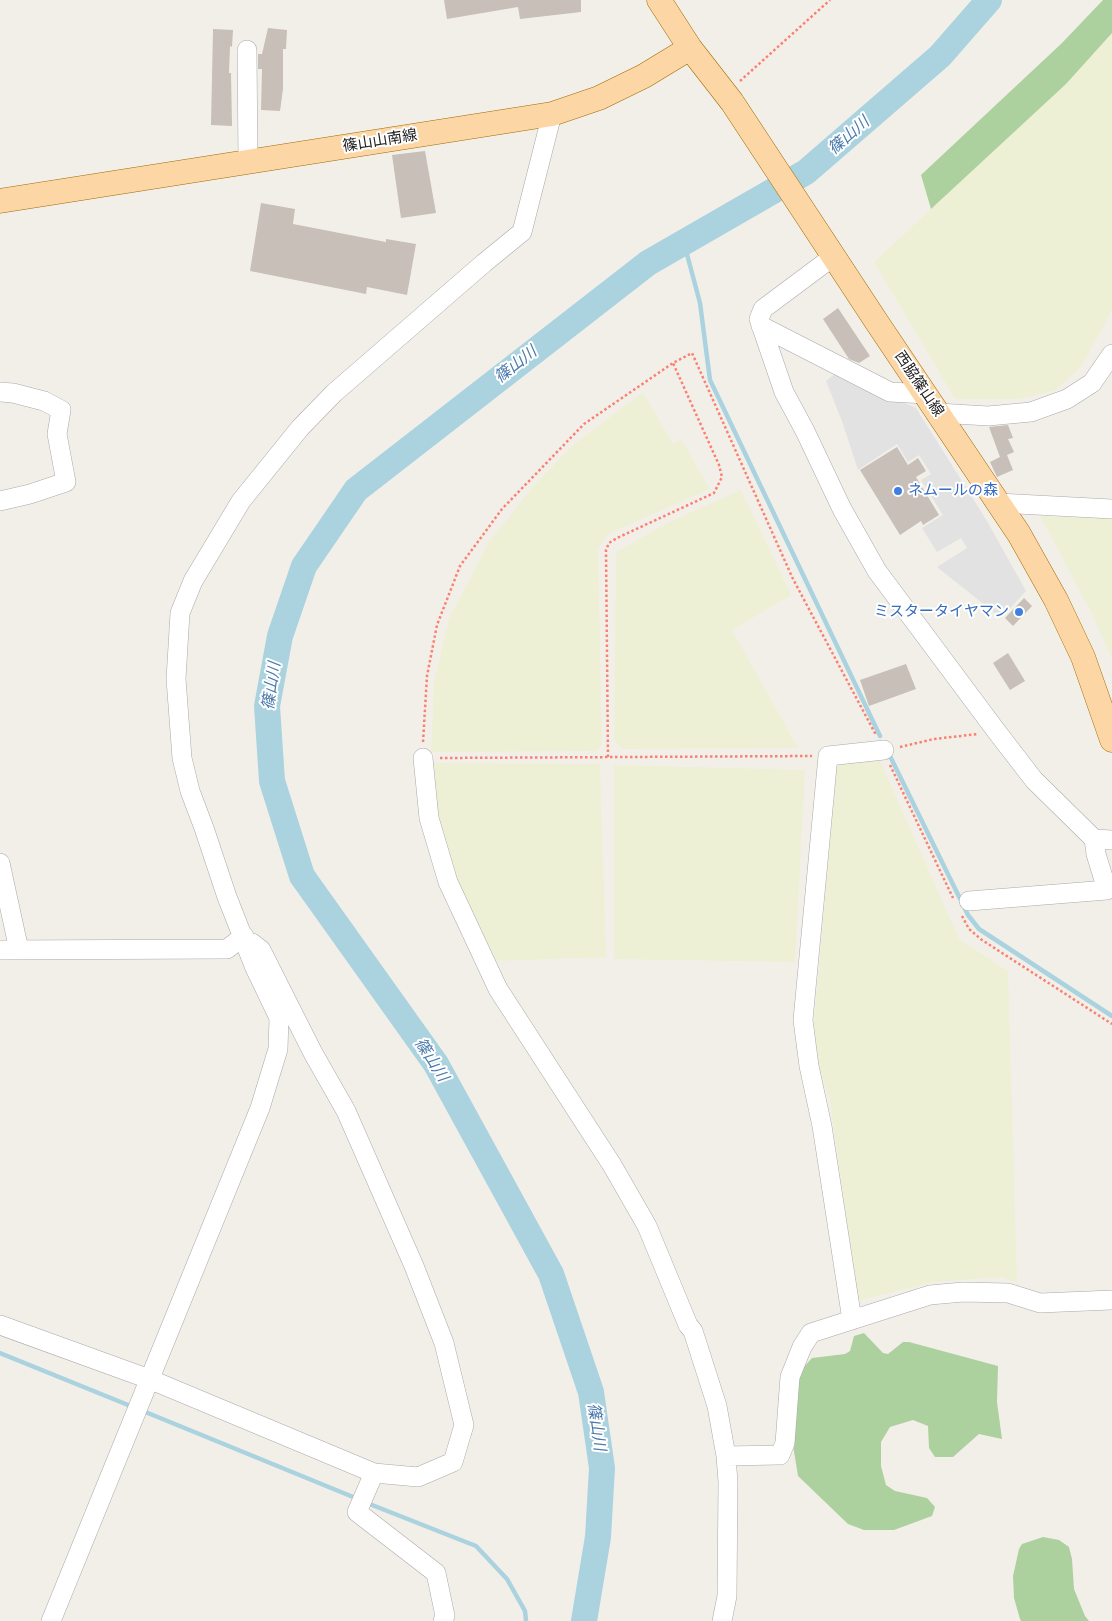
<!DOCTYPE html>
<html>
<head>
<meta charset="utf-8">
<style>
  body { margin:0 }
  canvas { display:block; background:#f2efe9 }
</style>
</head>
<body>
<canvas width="1112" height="1621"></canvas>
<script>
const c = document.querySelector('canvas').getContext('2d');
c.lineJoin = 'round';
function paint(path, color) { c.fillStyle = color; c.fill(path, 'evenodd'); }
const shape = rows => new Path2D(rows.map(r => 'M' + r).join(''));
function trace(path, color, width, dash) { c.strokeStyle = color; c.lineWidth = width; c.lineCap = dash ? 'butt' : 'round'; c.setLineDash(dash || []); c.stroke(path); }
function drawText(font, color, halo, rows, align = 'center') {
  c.font = font + ' "Fira Sans","Noto Sans JP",sans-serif'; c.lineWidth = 4; c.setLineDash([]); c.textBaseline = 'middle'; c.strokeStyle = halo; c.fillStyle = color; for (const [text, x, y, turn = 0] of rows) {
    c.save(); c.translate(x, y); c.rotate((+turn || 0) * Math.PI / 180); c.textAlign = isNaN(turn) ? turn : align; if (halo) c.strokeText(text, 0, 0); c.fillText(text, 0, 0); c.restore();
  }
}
const farmland = shape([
  [1112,33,1112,311,1081,367,1056,390,1020,399,955,399,874,262,1066,84],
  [643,392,673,444,681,439,710,489,608,534,598,549,602,744,597,751,431,752,434,682,450,616,489,542,536,483,572,446],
  [741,490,791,595,732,630,798,748,622,749,614,739,616,552,671,521],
  [1040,516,1112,518,1112,659,1093,616],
  [879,758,959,939,1008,971,1017,1283,1001,1277,934,1282,858,1301,830,1100,816,1060,814,1023,837,764],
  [433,763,600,764,606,957,497,961,460,891,435,827],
  [614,765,805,770,795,962,614,959]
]);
const forest = shape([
  [1103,0,1112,0,1112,33,1066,84,931,209,921,175,1062,43],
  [864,1333,883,1353,888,1354,903,1342,909,1342,998,1366,997,1402,1002,1439,979,1434,953,1457,935,1457,929,1448,928,1426,913,1420,890,1427,881,1442,881,1466,886,1485,895,1491,927,1498,935,1507,932,1516,894,1530,864,1530,848,1524,798,1476,789,1421,802,1369,812,1358,845,1354,850,1351,854,1336],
  [1043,1537,1059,1540,1069,1547,1072,1559,1074,1589,1085,1616,1089,1621,1021,1621,1020,1619,1014,1598,1013,1576,1019,1549,1022,1544]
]);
const parking = shape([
  [837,372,916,408,987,521,1026,591,1001,618,937,567,967,548,961,538,937,552,922,528,943,515,921,480,931,474,919,455,908,462,897,444,858,470,842,421,826,381]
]);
const stream = shape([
  [684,243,700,303,710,380,880,736],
  [888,752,968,915,979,929,1112,1016],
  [0,1353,133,1407],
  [143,1411,358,1499],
  [367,1503,476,1546,507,1579,525,1611,526,1621]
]);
const river = shape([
  [584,1621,598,1537,602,1468,591,1392,551,1274,436,1064,302,876,272,781,267,706,280,636,304,566,356,490,648,263,806,172,940,56,989,0]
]);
const building = shape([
  [444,0,581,0,581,12,520,19,518,7,447,19],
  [268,28,287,30,286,49,283,49,283,89,280,111,261,110,262,69,258,69,258,54,262,54],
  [213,29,233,30,232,47,230,46,229,73,231,73,232,126,211,125],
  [425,151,436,213,401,218,392,155],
  [261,203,295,209,293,224,386,242,386,239,416,244,407,295,367,287,366,294,250,271],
  [838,308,870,356,859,363,849,359,823,319],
  [1008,425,1013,438,1008,439,1014,452,1007,455,1013,470,997,477,990,462,1000,457,989,427],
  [897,447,908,465,918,458,926,471,916,477,939,515,923,525,921,521,900,535,860,470],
  [1024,598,1032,606,1013,626,1005,618],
  [1008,653,1025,681,1010,690,993,663],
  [906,664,916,689,869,706,860,680]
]);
const path = shape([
  [740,81,830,0],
  [423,742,427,676,437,625,460,566,502,509,584,424,673,363,692,353,793,579,876,735],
  [900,747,934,739,978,734],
  [608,757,606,550,609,543,617,538,714,493,722,477,719,465,673,363],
  [440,758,812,756],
  [890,765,953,898],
  [962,916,969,929,982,940,1112,1024]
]);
const minor = shape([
  [247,50,248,162],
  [834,256,763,309,759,319,784,392,805,431,842,509,877,571,997,732,1034,780,1094,839,1112,840],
  [761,326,890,392,926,394],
  [0,392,13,393,44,401,61,410,57,434,66,482,30,494,0,501],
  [938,413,988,416,1031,412,1067,399,1092,383,1112,354],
  [998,503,1112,509],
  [423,758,429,818,448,882,498,989,612,1165,647,1226,688,1325,693,1331,717,1406,726,1456,728,1482,727,1596,722,1621],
  [0,863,19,950],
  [969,901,1107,890,1096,854,1094,839],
  [0,950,227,949,244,936],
  [852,1320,822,1126,809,1066,803,1020,828,756,884,750],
  [0,1325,149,1379,374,1473,418,1477,453,1462,464,1425,444,1343,414,1266,346,1111,313,1053,261,950,252,943],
  [726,1456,780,1455,785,1443,790,1377,802,1347,811,1333,930,1295,963,1292,1008,1293,1040,1303,1112,1300],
  [374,1473,357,1512,436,1573,445,1616,443,1621],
  [51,1621,260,1108,278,1049,279,1018,255,968,227,897,204,828,190,791,182,758,176,679,180,613,193,581,241,501,300,428,334,393,484,263,522,232,552,114]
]);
const major = shape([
  [659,0,690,48,732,102,878,324,1019,534,1056,600,1083,657,1112,740],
  [0,201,552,114,599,98,644,76,690,48]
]);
const markers = [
  [898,491,5,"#3f7fe0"],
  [1019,612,5,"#3f7fe0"]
];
const streetNames = [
  ["篠山山南線",380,141,-9],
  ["西脇篠山線",919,384,56]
];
const shopNames = [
  ["ネムールの森",908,491],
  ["ミスタータイヤマン",1009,612,"right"]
];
const waterNames = [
  ["篠山川",849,136,-41],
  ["篠山川",516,365,-38],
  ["篠山川",272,686,-82],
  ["篠山川",431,1060,57],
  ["篠山川",596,1427,82]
];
paint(farmland, '#eef0d5');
paint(forest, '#add19e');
paint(parking, '#e2e2e2');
trace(stream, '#aad3df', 4.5);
trace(river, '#aad3df', 26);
paint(building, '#c7bfb8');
trace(minor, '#a9a9a9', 20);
trace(major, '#a06b00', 25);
trace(path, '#fa8072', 2.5, [2.5, 2.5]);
trace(minor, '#fff', 19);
trace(major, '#fcd6a4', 24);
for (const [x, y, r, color] of markers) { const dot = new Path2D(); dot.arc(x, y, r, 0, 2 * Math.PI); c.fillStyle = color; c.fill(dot); trace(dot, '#fff', 2); }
drawText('15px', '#222', '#fff', streetNames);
drawText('15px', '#366cbe', '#fff', shopNames, 'left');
drawText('italic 16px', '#4a7aab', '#fff', waterNames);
</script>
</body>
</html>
